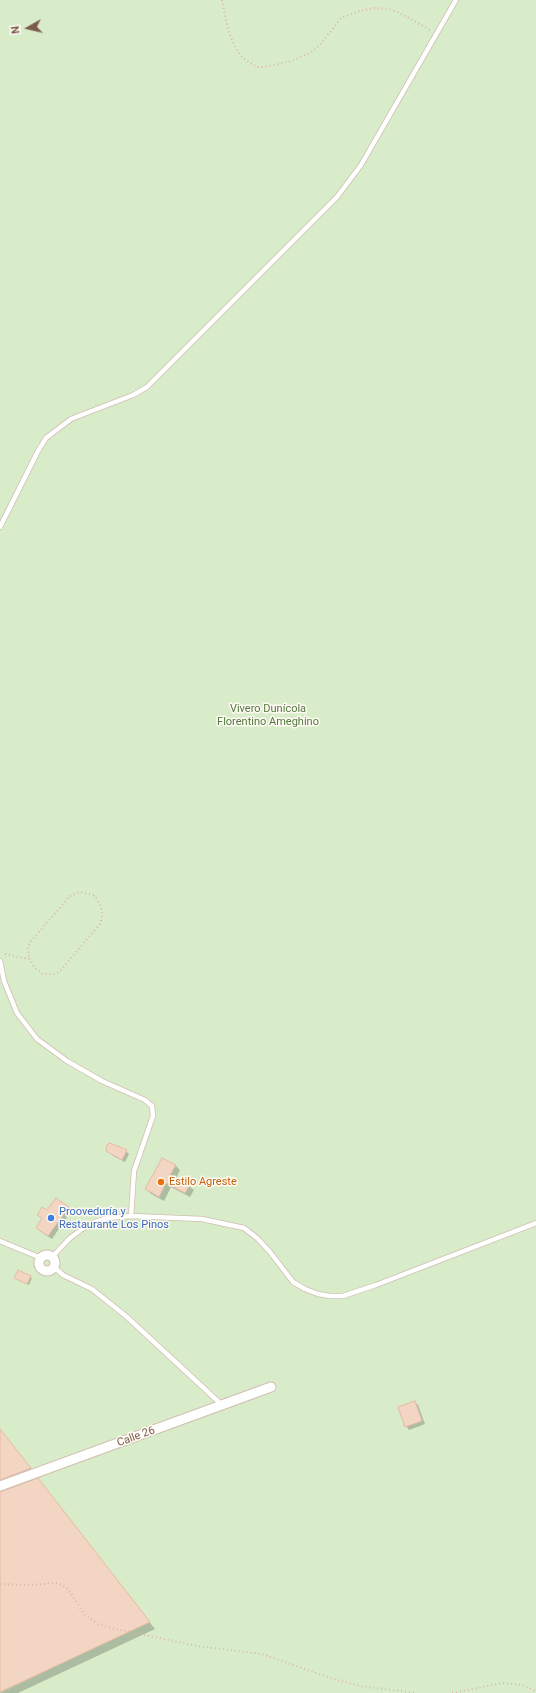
<!DOCTYPE html>
<html>
<head>
<meta charset="utf-8">
<style>
  body { margin:0 }
  #map { position:relative; width:536px; height:1693px; overflow:hidden; background:#fdf6ec; font-family:Roboto,sans-serif }
  canvas { display:block }
  .north { position:absolute; left:8px; top:8px; width:40px; height:40px; -webkit-text-stroke:3px #fffaf3; paint-order:stroke; rotate:262deg; font-size:11px; font-weight:700; line-height:16px; text-align:center; color:#7a5c4d }
  .north::after { content:''; display:block; margin:auto; width:14px; height:18px; background:#7a5c4d; clip-path:polygon(50% 0,100% 100%,50% 72%,0 100%) }
</style>
</head>
<body>
<div id="map">
<canvas width="536" height="1693"></canvas>
<div class="north">N</div>
</div>
<script>
const c = document.querySelector('canvas').getContext('2d');
c.lineJoin = 'round';
function paint(path, color) { c.fillStyle = color; c.fill(path, 'evenodd'); }
const shape = rows => new Path2D(rows.map(r => 'M' + r).join(''));
function trace(path, color, width, dash) { c.strokeStyle = color; c.lineWidth = width; c.lineCap = dash ? 'butt' : 'round'; c.setLineDash(dash || []); c.stroke(path); }
function drawText(font, color, halo, rows, align = 'center') {
  c.font = font + ' Roboto,sans-serif'; c.lineWidth = 3; c.setLineDash([]); c.textBaseline = 'middle'; c.strokeStyle = halo; c.fillStyle = color; for (const [text, x, y, turn = 0] of rows) {
    c.save(); c.translate(x, y); c.rotate((+turn || 0) * Math.PI / 180); c.textAlign = isNaN(turn) ? turn : align; if (halo) c.strokeText(text, 0, 0); c.fillText(text, 0, 0); c.restore();
  }
}
const green = shape([
  [0,0,536,0,536,1693,0,1693,149,1622,0,1431]
]);
const shadow = shape([
  [107,1148,126,1151,129,1154,125,1162,113,1156],
  [175,1165,180,1170,176,1179,189,1186,194,1190,190,1197,171,1187,164,1201,151,1194,147,1189],
  [68,1208,71,1211,52,1239,40,1231,47,1212],
  [19,1271,32,1278,29,1285,17,1279],
  [415,1402,418,1405,425,1424,409,1430,406,1426],
  [0,1431,11,1443,36,1475,4,1487,0,1492,38,1480,155,1629,18,1693,0,1693]
]);
const building = shape([
  [110,1143,127,1150,122,1160,106,1151,107,1145,110,1143],
  [162,1158,176,1165,170,1175,190,1185,185,1193,166,1183,159,1197,145,1189,162,1158],
  [56,1198,69,1207,48,1236,36,1228,42,1218,37,1215,42,1207,47,1210,56,1198],
  [18,1270,31,1276,27,1284,14,1278,18,1270],
  [415,1401,422,1421,405,1427,398,1407,415,1401],
  [0,1429,31,1468,0,1480,0,1429],
  [38,1478,150,1622,0,1692,0,1492,38,1478]
]);
const path = shape([
  [222,0,228,30,236,49,243,58,257,67,264,67,274,65,291,61,310,53,320,45,341,18,359,11,374,8,389,9,400,13,430,30],
  [5,954,29,959,34,967,43,974,55,974,60,971,100,924,102,918,102,910,97,899,93,895,80,892,70,896,32,940,28,946,29,959],
  [0,1584,29,1585,56,1583,62,1585,68,1589,84,1614,98,1624,107,1627,197,1646,262,1654,333,1679,360,1686,415,1693],
  [452,1693,503,1683,522,1685,536,1691]
]);
const lane = shape([
  [0,527,38,451,46,438,71,419,133,395,147,387,337,197,361,165,456,0],
  [0,961,4,981,17,1013,37,1039,67,1061,102,1081,145,1100,152,1106,153,1116,134,1171,131,1216],
  [0,1241,41,1258],
  [52,1257,70,1238,89,1224,108,1218,131,1216,202,1219,244,1228,257,1238,270,1252,293,1282,305,1289,318,1294,330,1296,343,1296,376,1285,536,1223],
  [54,1267,63,1275,92,1289,127,1317,222,1405]
]);
const street = shape([
  '39 1263a8 8 0 1 1 16 0a8 8 0 1 1-16 0Z',
  [0,1486,271,1387]
]);
const markers = [
  [161,1182,4,"#e8710a"],
  [51,1218,4,"#3f7fe0"]
];
const parkNames = [
  ["Vivero Dunícola",268,709],
  ["Florentino Ameghino",268,722]
];
const foodNames = [
  ["Estilo Agreste",169,1182]
];
const shopNames = [
  ["Prooveduría y",59,1212],
  ["Restaurante Los Pinos",59,1225]
];
const streetNames = [
  ["Calle 26",136,1437,-20]
];
paint(green, '#d8ecc9');
paint(shadow, '#0003');
paint(building, '#f3d5c3');
trace(building, '#e6bba3', 1);
trace(lane, '#d1beb0', 6);
trace(street, '#d1beb0', 11);
trace(path, '#d9b8a5', 2, [1, 3]);
trace(lane, '#fff', 4.5);
trace(street, '#fff', 9);
for (const [x, y, r, color] of markers) { const dot = new Path2D(); dot.arc(x, y, r, 0, 2 * Math.PI); c.fillStyle = color; c.fill(dot); trace(dot, '#fffaf3', 1.5); }
drawText('11px', '#537a41', '#fffaf3', parkNames);
drawText('11px', '#c56008', '#fffaf3', foodNames, 'left');
drawText('11px', '#366cbe', '#fffaf3', shopNames, 'left');
drawText('11px', '#7a5c4d', '#fffaf3', streetNames);
</script>
</body>
</html>
